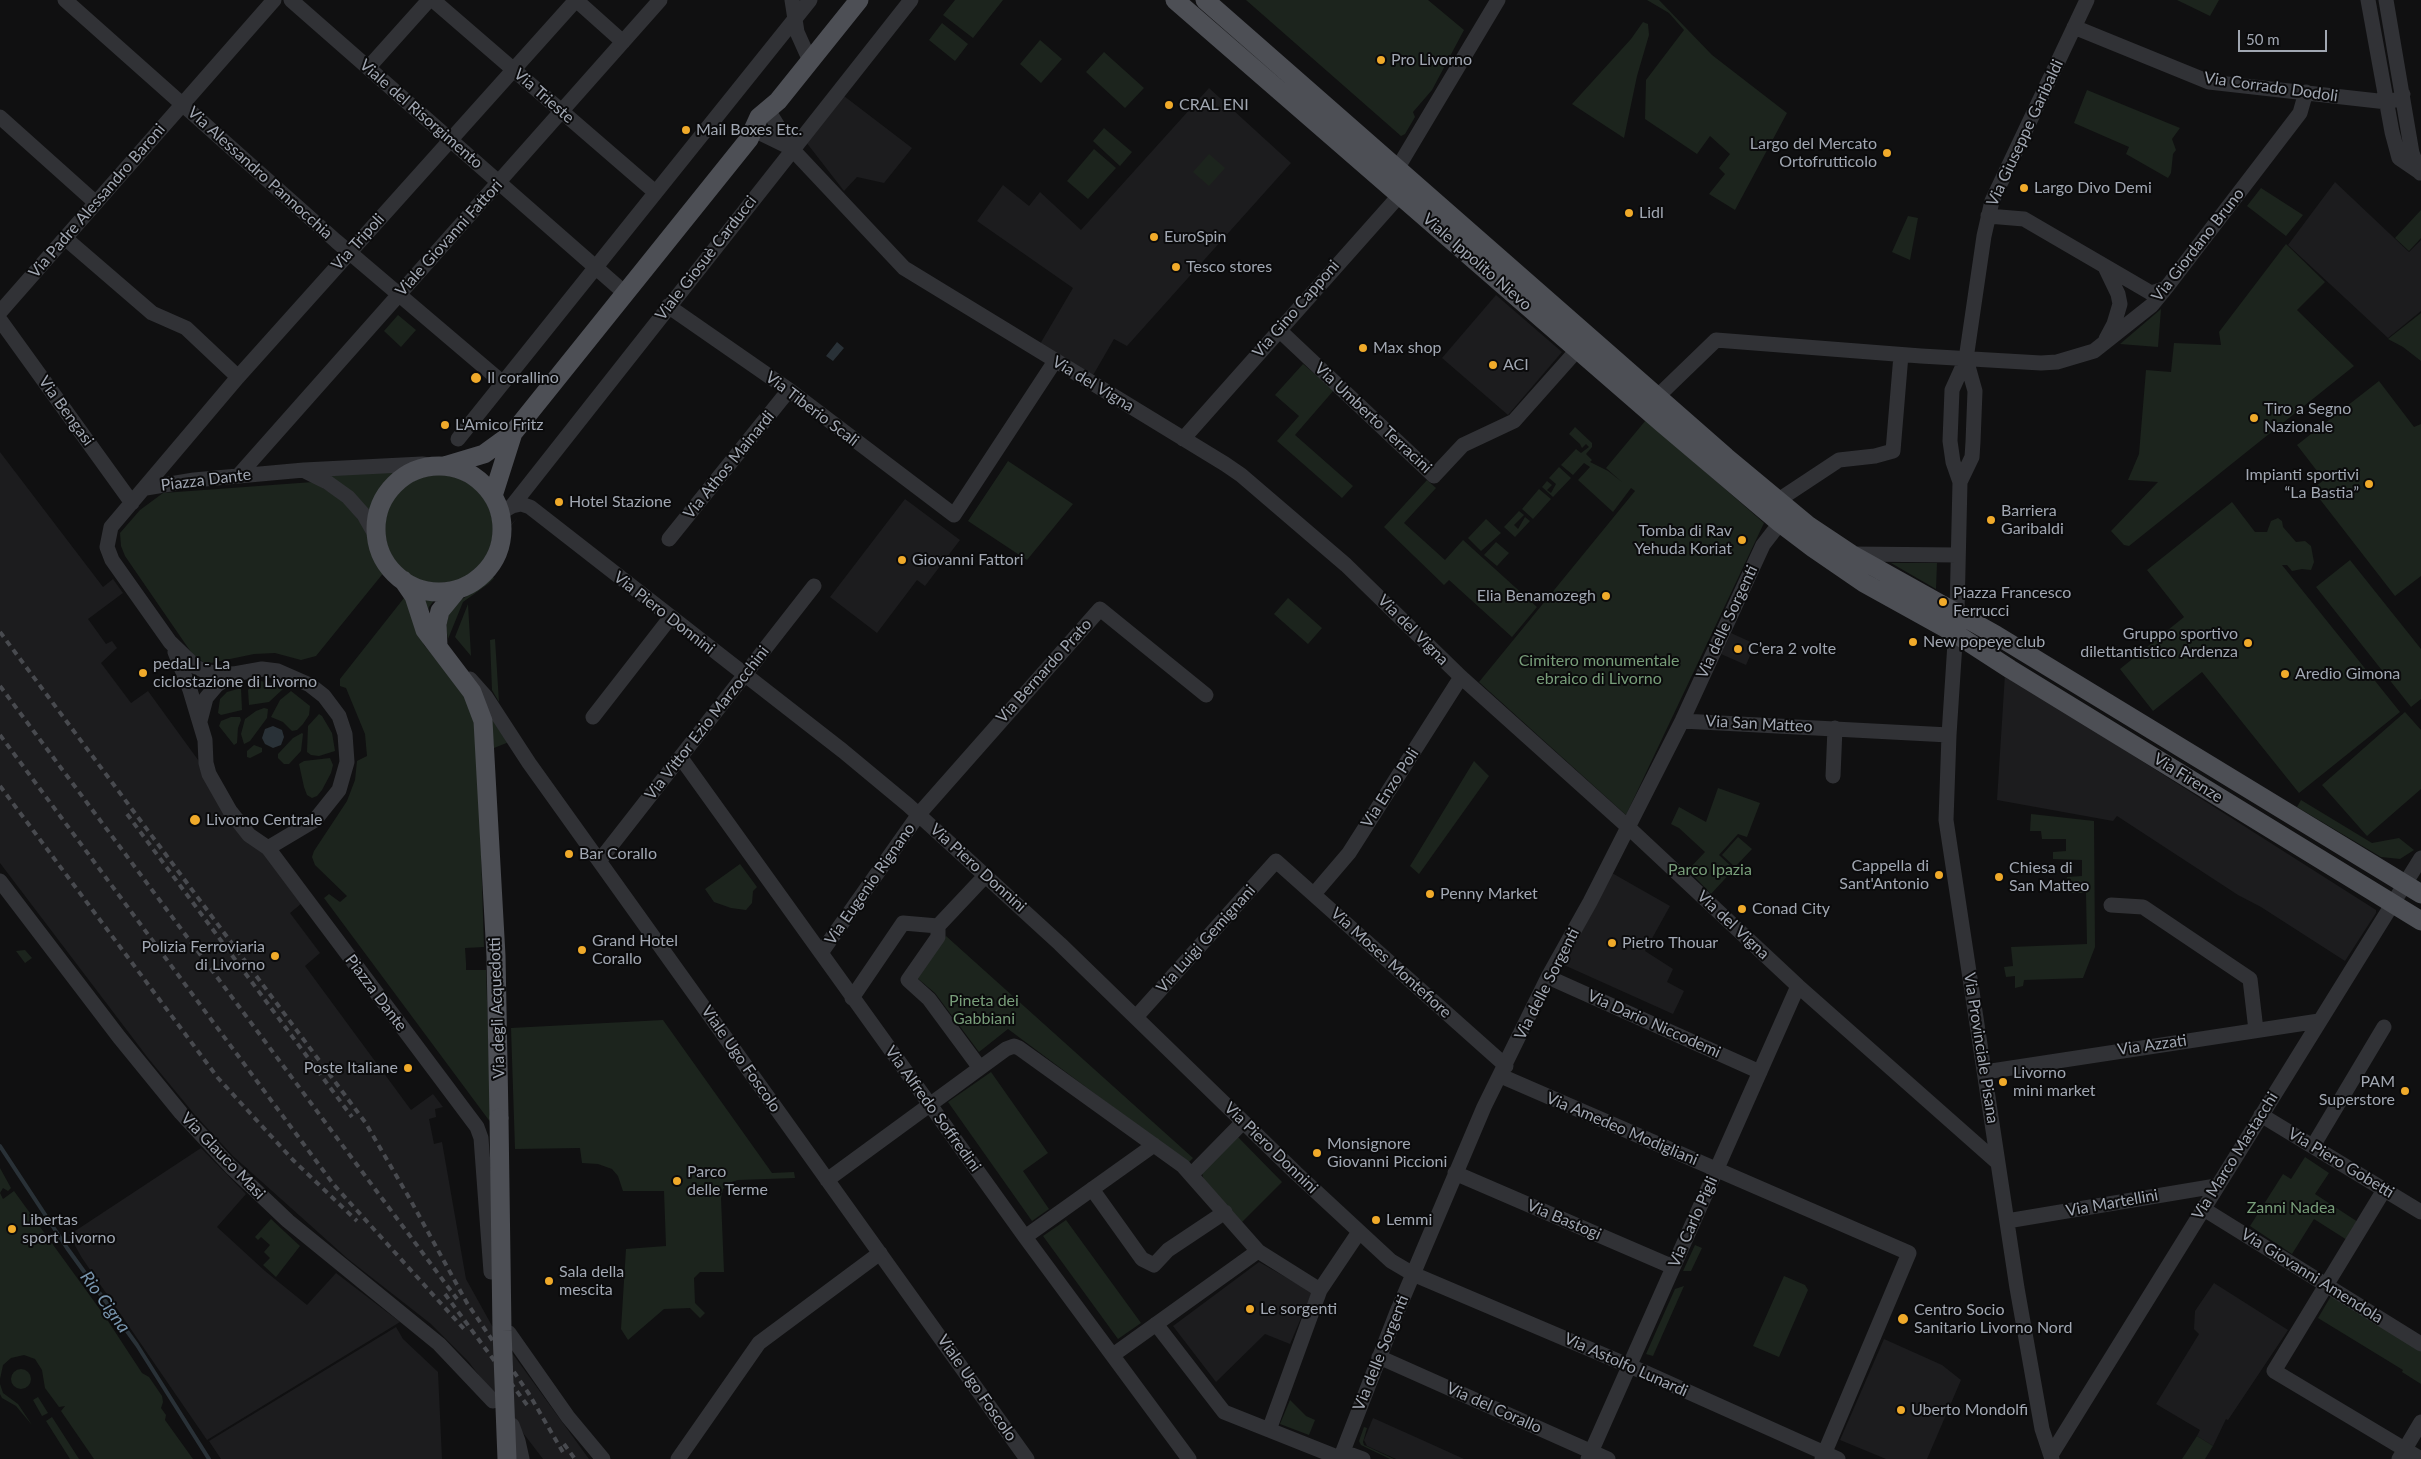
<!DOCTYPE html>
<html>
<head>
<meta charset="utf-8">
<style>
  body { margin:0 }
  #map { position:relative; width:2421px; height:1459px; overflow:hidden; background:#101011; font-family:Lato,sans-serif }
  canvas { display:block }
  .scale { position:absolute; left:2238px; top:30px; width:89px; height:22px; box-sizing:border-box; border:2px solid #a1a7b2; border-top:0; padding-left:6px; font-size:15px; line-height:18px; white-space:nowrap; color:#a1a7b2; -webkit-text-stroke:4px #0b0b0c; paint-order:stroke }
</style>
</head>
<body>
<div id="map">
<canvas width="2421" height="1459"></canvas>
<div class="scale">50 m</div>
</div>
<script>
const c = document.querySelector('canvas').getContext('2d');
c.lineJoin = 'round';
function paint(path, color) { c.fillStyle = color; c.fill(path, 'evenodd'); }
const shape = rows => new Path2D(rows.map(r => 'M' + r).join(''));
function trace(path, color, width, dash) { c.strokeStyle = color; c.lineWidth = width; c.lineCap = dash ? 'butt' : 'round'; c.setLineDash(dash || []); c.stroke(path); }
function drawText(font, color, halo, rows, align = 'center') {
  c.font = font + ' Lato,sans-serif'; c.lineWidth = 4; c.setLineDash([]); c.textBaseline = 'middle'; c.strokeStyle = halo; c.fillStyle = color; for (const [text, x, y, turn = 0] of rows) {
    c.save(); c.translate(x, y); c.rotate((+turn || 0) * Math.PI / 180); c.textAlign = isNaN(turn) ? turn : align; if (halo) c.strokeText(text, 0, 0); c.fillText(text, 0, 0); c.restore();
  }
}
const built = shape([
  [1209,88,1291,163,1127,346,1114,339,1092,377,1040,344,1073,288,977,221,1003,185,1029,206,1040,192,1081,230],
  [844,96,912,148,884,183,857,177,844,191,806,142],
  [2335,182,2409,252,2421,240,2421,311,2388,338,2288,245],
  [1496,295,1562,352,1508,415,1442,358],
  [0,452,103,587,113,579,123,593,88,619,106,644,112,641,117,648,101,663,131,703,148,691,302,903,290,913,320,953,305,966,411,1110,433,1094,443,1107,435,1109,436,1117,429,1119,434,1144,442,1142,466,1279,491,1324,589,1459,543,1459,468,1361,431,1324,348,1259,233,1156,195,1115,148,1058,0,863],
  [905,499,960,540,925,586,917,580,877,633,830,597],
  [518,517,511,526,501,564,499,561,508,528],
  [1731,633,1755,644,1746,665,1721,654],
  [2005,674,2376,910,2376,913,2345,961,2261,907,2238,895,2117,816,2113,821,1997,800],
  [1612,873,1670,906,1645,951,1673,969,1667,982,1684,991,1673,1014,1564,965],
  [201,1148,246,1194,217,1227,265,1271,307,1305,336,1273,400,1322,207,1440,82,1258,69,1235],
  [1259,1262,1312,1292,1290,1344,1265,1334,1216,1382,1173,1326],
  [2214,1283,2288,1330,2228,1420,2226,1419,2213,1446,2197,1436,2200,1430,2156,1404,2199,1334,2194,1329,2195,1311],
  [396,1327,403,1339,438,1372,442,1459,221,1459,209,1441],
  [1884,1339,1942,1365,1961,1380,1927,1459,1886,1459,1840,1440],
  [1373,1418,1431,1444,1464,1459,1396,1459,1367,1446,1364,1440]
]);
const green = shape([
  [955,0,1003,0,973,38,943,15],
  [1246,0,1428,0,1464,30,1432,90,1413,112,1415,117,1405,134,1401,136],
  [1647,0,1659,0,1712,55,1787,113,1735,210,1709,194,1725,174,1719,168,1730,154,1710,136,1697,154,1645,119,1646,80,1684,30,1669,13],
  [2177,0,2219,0,2210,16],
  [1643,22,1648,24,1649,35,1637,76,1624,138,1572,104,1631,39],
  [942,23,968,44,955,61,929,40],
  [1040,40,1062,59,1041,83,1020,64],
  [1104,52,1144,88,1125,108,1086,72],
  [2087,90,2180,128,2172,139,2176,150,2173,154,2171,173,2168,178,2126,154,2129,147,2074,123],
  [1104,128,1132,152,1120,166,1093,141],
  [1094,149,1116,168,1088,199,1067,181],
  [1209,154,1225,168,1209,186,1193,172],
  [2261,188,2303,215,2286,236,2247,206],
  [2421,210,2421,238,2409,251,2395,238],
  [1908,216,1918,218,1910,260,1892,252],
  [2286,244,2325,282,2297,310,2354,366,2129,546,2124,545,2111,531,2158,482,2128,480,2139,454,2146,370,2171,372,2174,343,2221,345,2219,332],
  [2161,309,2158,347,2120,344],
  [2421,313,2421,361,2403,347,2388,339],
  [398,315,416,330,401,347,384,331],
  [1303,364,1334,390,1295,435,1353,486,1342,498,1277,441,1299,416,1275,395],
  [2379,381,2414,427,2421,424,2421,576,2395,596,2312,489,2324,480,2297,445],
  [1646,420,1764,523,1626,815,1479,682,1635,491,1631,488,1613,512,1578,480,1590,467,1584,463,1573,475,1561,465,1576,449,1581,453,1589,447,1586,444,1582,448,1580,444,1569,434,1575,427,1592,443,1592,447,1586,454,1592,460,1590,462,1608,471,1622,482,1606,468],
  [1008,461,1073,504,1027,560,968,521],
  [1559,467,1571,478,1553,497,1542,487,1547,481,1552,485,1547,490,1551,493,1556,484,1549,478],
  [404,472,382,492,376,504,372,518,322,473],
  '385 529a54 54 0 1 1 108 0a54 54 0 1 1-108 0Z',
  [1427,480,1436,488,1404,523,1445,560,1463,540,1537,607,1512,637,1449,580,1444,585,1384,527],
  [313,482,342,500,365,528,372,551,385,571,316,656,301,660,275,653,254,654,206,664,193,655,125,556,121,546,120,533,140,510,163,493],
  [1539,489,1551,499,1533,519,1522,509],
  [2232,502,2255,532,2267,532,2271,521,2278,518,2282,521,2283,527,2296,542,2305,541,2311,546,2314,562,2311,570,2302,569,2292,571,2287,565,2282,565,2400,712,2299,793,2202,672,2153,711,2120,669,2184,617,2147,570],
  [1519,511,1524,515,1514,525,1518,529,1525,517,1530,521,1515,537,1504,527],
  [1486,519,1501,533,1481,551,1468,538],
  [1496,542,1509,553,1497,566,1484,555],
  [2350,560,2421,649,2421,699,2411,707,2316,587],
  [1891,563,1937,563,1936,589],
  [491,575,494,578,488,584,463,602,448,639,446,628,449,613,455,604,480,587],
  [413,591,427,594,439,594,429,607,426,620],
  [404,598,409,603,424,645,467,696,477,730,484,947,465,948,466,963,466,970,486,970,491,1123,324,898,329,894,340,902,347,896,315,865,312,857,314,851,347,801,355,780,357,761,367,756,365,734,346,688,340,686,340,679],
  [1288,598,1322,628,1308,644,1274,614],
  [468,604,471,656,455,637],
  [495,639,499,702,492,690,490,640],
  [261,681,278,685,283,689,269,702,249,705,248,690,253,683],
  [241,688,242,710,221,715,218,713,220,699,227,692],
  [291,691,310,706,309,715,303,724,297,730,292,731,283,722,271,717,280,700],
  [264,708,268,709,267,718,250,741,244,744,241,734,245,719,256,711],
  [489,708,509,742,494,748],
  [2405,712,2421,730,2421,789,2367,836,2322,785],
  [319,714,322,716,332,733,335,751,319,756,311,755,307,752,308,726],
  [231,717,240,717,241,720,238,728,237,743,234,745,219,726,221,721],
  [302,733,303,734,301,751,289,764,284,764,278,758,278,754,293,738],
  [254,745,262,748,262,752,250,758,247,757,247,751],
  [330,758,333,765,331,773,322,790,317,796,312,798,307,795,304,787,299,764,304,761],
  [1474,761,1489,776,1419,874,1410,866],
  [1718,788,1760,803,1747,837,1738,834,1719,855,1734,869,1711,894,1688,870,1705,852,1679,828,1671,824,1679,807,1706,822],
  [2301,800,2372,843,2399,838,2414,850,2400,859,2381,857,2297,807],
  [2031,814,2094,821,2095,947,2083,978,2024,980,2023,986,2015,988,2015,976,2006,977,2004,967,2013,966,2011,947,2087,944,2086,893,2068,893,2067,877,2082,876,2082,860,2053,859,2053,852,2066,851,2066,839,2042,839,2041,831,2030,831],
  [1738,837,1752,849,1735,867,1722,855],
  [740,864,757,887,753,891,752,903,746,910,731,908,714,902,705,889],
  [946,936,1193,1158,1188,1163,1008,1029,979,1052,935,993,916,977],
  [25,950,32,958,25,963,16,951],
  [663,1020,772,1173,794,1172,795,1178,738,1180,728,1183,723,1189,721,1198,724,1272,700,1272,694,1278,695,1303,705,1313,700,1318,690,1308,664,1309,628,1340,621,1329,626,1249,666,1246,664,1191,623,1191,618,1176,612,1169,598,1164,582,1163,580,1148,515,1149,511,1028],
  [991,1072,1048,1153,1023,1171,1049,1209,1032,1221,948,1102],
  [1236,1135,1282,1182,1241,1223,1204,1181,1202,1173],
  [2305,1157,2329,1173,2315,1194,2358,1222,2347,1240,2314,1219,2292,1254,2250,1226,2283,1174,2291,1179],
  [0,1168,11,1188,8,1191,3,1188,0,1193,3,1199,14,1191,104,1315,142,1373,149,1377,162,1396,163,1402,161,1408,166,1415,165,1420,193,1459,94,1459,61,1411,65,1406,59,1407,45,1388,42,1370,35,1359,24,1355,11,1358,3,1365,0,1379],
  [271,1219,300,1246,276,1277,263,1265,270,1258,264,1252,270,1245,261,1237,258,1240,255,1237],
  [1066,1220,1141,1323,1118,1339,1043,1236],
  [1695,1245,1702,1248,1691,1271,1683,1271],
  [1784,1276,1805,1285,1808,1290,1779,1357,1753,1346],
  [1684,1286,1653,1356,1646,1354,1675,1289],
  [2331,1296,2421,1351,2421,1384,2402,1372,2403,1370,2318,1318],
  '11 1379a10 10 0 1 1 20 0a10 10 0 1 1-20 0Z',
  [0,1384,3,1393,18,1404,32,1425,16,1406,2,1398,0,1394],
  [38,1397,48,1413,42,1416,33,1400],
  [1290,1400,1306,1416,1315,1420,1309,1435,1280,1424],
  [52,1417,79,1459,70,1459,46,1421],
  [1364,1427,1367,1428,1363,1442,1364,1445,1394,1459,1390,1459,1361,1445,1359,1441],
  [2197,1436,2213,1446,2205,1459,2182,1459]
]);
const water = shape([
  [837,342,844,348,833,361,826,356],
  [273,726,282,730,284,737,281,745,273,748,265,744,262,738,265,729]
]);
const stream = shape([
  [0,1146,67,1248,137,1345,209,1459]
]);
const minor = shape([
  [65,0,336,241,503,383],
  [291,0,626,294],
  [433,0,655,192],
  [576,0,623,42],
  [792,0,797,32,810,61],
  [2368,0,2392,132,2399,158,2421,173],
  [2386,0,2412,153,2420,173],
  [2074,27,2209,82,2387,102,2399,99,2403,94],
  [368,68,429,0],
  [771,115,792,149,904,268,1225,464,1241,475,1346,565,1461,677,1628,827,1798,986,1998,1163],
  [0,117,96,203],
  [758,132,791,148],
  [1397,169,1498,0],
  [1988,216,2024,219,2151,293,2166,288],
  [65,238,152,313,186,328,238,377],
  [668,306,789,390,954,515,1055,361],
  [0,312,274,0],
  [0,320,132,503],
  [1278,329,1434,476,1463,445,1514,421,1578,349],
  [2106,339,2114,324,2120,304,2118,294,2106,269],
  [1657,397,1716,340,1921,356,2041,363,2057,362,2094,351,2152,305,2166,288,2300,113,2306,92],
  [458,439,810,0],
  [1183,439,1406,188],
  [305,471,327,482,348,497,364,515,376,536],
  [238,476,660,0],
  [1960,482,1972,457,1973,442,1975,391,1966,359],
  [146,488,194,480,304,470,422,464,439,466],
  [1777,501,1839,460,1875,456,1893,451,1901,355],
  [512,506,521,504,530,507,843,751,908,805,1060,944,1296,1173,1391,1261,1413,1274,1646,1373,1838,1459],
  [500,513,512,506,911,0],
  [669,539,789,390],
  [1852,554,1958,555],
  [175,652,190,690,205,740,206,763,209,774,230,811,249,835,268,848,477,1127,481,1138,491,1272],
  [234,674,207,672,196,667,170,642,112,560,107,547,111,527,238,377,576,0],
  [470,679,486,697,529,763,1027,1459],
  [593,717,670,618],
  [200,721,206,698,217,685,234,674,262,669,278,671,310,685,324,696,339,716,345,734,347,762,339,790,315,820,268,848],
  [1682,721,1949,735],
  [681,758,1025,1237,1189,1459],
  [1833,776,1835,728],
  [600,860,814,586],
  [0,881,119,1037,181,1113,231,1167,288,1221,439,1344,493,1401],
  [1314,894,1349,853,1461,677],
  [2111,905,2143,907,2250,979,2256,1030],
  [938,926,938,937,908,980,929,999,980,1068,1006,1049,1014,1046,1019,1048,1183,1166,1258,1251,1320,1290],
  [938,926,986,875],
  [821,953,919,814,1100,609,1206,695],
  [1548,977,1760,1072],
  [852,998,903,923,938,926],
  [1136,1017,1276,861,1506,1066],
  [1985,1072,2319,1021],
  [1501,1076,1909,1253,1822,1459],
  [2261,1115,2421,1212],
  [2313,1146,2384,1027],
  [1455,1173,1673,1267],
  [1192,1174,1243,1122],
  [827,1180,980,1068],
  [1092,1189,1142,1259,1154,1265,1168,1250,1225,1212],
  [2384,1190,2274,1371,2421,1459],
  [2202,1208,2421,1344],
  [2007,1221,2216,1186],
  [1025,1237,1154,1145],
  [1156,1324,1224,1412,1342,1459],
  [509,1333,568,1417,603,1459],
  [1113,1355,1258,1251],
  [1379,1357,1608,1459],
  [512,1425,518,1441,522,1459],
  [1269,1430,1320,1290,1359,1232],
  [2051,1455,2421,858],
  [1340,1458,1352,1455,1363,1459],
  [678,1459,759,1343,880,1253],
  [1340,1459,1397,1312,1484,1107,1548,977,1590,902,1682,721,1763,545,1780,523],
  [1588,1459,1798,986],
  [2052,1459,2042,1429,2017,1288,1946,820,1949,735,1957,612,1960,482,1953,462,1950,441,1952,390,1966,359,1984,236,1992,201,2087,0],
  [2399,1459,2421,1422]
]);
const major = shape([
  [1175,0,1662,423,1780,523,1813,548,1864,583,1956,634,2010,669,2421,921],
  [1205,0,1726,457,1809,526,1851,554,1996,635,2421,894],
  [444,466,484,454,513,433,749,139,759,117,778,101,859,0],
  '376 529a63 63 0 1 1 126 0a63 63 0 1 1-126 0Z',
  [493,496,513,433],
  [403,580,414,596,425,630,472,692,483,721,496,956,499,1118],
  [438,646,437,624,440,611,458,589]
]);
const rail = shape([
  [0,632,365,1122,411,1201,467,1303,529,1394,564,1454],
  [0,686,457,1299],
  [0,735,334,1185,464,1329],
  [0,786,218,1078,293,1160,357,1221],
  [127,814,352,1117],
  [445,1294,530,1409],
  [564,1444,575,1459]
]);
const majorBridge = shape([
  [499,1118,502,1331,507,1459]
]);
const markers = [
  [1381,60,5,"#f0aa2a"],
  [1169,105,5,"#f0aa2a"],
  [686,130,5,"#f0aa2a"],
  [1887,153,5,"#f0aa2a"],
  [2024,188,5,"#f0aa2a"],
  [1629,213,5,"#f0aa2a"],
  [1154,237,5,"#f0aa2a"],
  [1176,267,5,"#f0aa2a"],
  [1363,348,5,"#f0aa2a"],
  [1493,365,5,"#f0aa2a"],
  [476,378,6,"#f0aa2a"],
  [2254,418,5,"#f0aa2a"],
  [445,425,5,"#f0aa2a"],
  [2369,484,5,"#f0aa2a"],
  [559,502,5,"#f0aa2a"],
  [1991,520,5,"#f0aa2a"],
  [1742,540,5,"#f0aa2a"],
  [902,560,5,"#f0aa2a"],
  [1606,596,5,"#f0aa2a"],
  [1943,602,5,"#f0aa2a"],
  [1913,642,5,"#f0aa2a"],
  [2248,643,5,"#f0aa2a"],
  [1738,649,5,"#f0aa2a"],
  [143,673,5,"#f0aa2a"],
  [2285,674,5,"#f0aa2a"],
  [195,820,6,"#f0aa2a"],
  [569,854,5,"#f0aa2a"],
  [1939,875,5,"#f0aa2a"],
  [1999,877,5,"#f0aa2a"],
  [1430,894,5,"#f0aa2a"],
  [1742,909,5,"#f0aa2a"],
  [1612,943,5,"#f0aa2a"],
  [582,950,5,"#f0aa2a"],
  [275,956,5,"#f0aa2a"],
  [408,1068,5,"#f0aa2a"],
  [2003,1082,5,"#f0aa2a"],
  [2405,1091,5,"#f0aa2a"],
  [1317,1153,5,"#f0aa2a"],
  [677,1181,5,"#f0aa2a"],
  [1376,1220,5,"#f0aa2a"],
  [12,1229,5,"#f0aa2a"],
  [549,1281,5,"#f0aa2a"],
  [1250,1309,5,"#f0aa2a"],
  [1903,1319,6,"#f0aa2a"],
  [1901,1410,5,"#f0aa2a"]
];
const poiNames = [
  ["Pro Livorno",1391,60],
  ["CRAL ENI",1179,105],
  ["Mail Boxes Etc.",696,130],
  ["Largo del Mercato",1877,144,"right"],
  ["Ortofrutticolo",1877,162,"right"],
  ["Largo Divo Demi",2034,188],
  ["Lidl",1639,213],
  ["EuroSpin",1164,237],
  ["Tesco stores",1186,267],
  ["Max shop",1373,348],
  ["ACI",1503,365],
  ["Il corallino",487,378],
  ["Tiro a Segno",2264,409],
  ["Nazionale",2264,427],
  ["L'Amico Fritz",455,425],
  ["Impianti sportivi",2359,475,"right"],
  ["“La Bastia”",2359,493,"right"],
  ["Hotel Stazione",569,502],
  ["Barriera",2001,511],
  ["Garibaldi",2001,529],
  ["Tomba di Rav",1732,531,"right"],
  ["Yehuda Koriat",1732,549,"right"],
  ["Giovanni Fattori",912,560],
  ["Piazza Francesco",1953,593],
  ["Ferrucci",1953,611],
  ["Elia Benamozegh",1596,596,"right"],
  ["Gruppo sportivo",2238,634,"right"],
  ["dilettantistico Ardenza",2238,652,"right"],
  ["New popeye club",1923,642],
  ["C’era 2 volte",1748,649],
  ["pedaLI - La",153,664],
  ["ciclostazione di Livorno",153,682],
  ["Aredio Gimona",2295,674],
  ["Livorno Centrale",206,820],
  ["Bar Corallo",579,854],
  ["Cappella di",1929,866,"right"],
  ["Sant'Antonio",1929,884,"right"],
  ["Chiesa di",2009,868],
  ["San Matteo",2009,886],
  ["Penny Market",1440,894],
  ["Conad City",1752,909],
  ["Grand Hotel",592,941],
  ["Corallo",592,959],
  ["Pietro Thouar",1622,943],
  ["Polizia Ferroviaria",265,947,"right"],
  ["di Livorno",265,965,"right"],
  ["Poste Italiane",398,1068,"right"],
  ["Livorno",2013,1073],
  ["mini market",2013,1091],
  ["PAM",2395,1082,"right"],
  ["Superstore",2395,1100,"right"],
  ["Monsignore",1327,1144],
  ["Giovanni Piccioni",1327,1162],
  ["Parco",687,1172],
  ["delle Terme",687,1190],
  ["Libertas",22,1220],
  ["sport Livorno",22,1238],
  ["Lemmi",1386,1220],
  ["Sala della",559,1272],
  ["mescita",559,1290],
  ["Le sorgenti",1260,1309],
  ["Centro Socio",1914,1310],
  ["Sanitario Livorno Nord",1914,1328],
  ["Uberto Mondolfi",1911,1410]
];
const streetNames = [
  ["Via Corrado Dodoli",2271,87,8],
  ["Via Trieste",544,96,41],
  ["Viale del Risorgimento",421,114,41],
  ["Via Giuseppe Garibaldi",2025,133,-65],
  ["Via Alessandro Pannocchia",260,173,42],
  ["Via Padre Alessandro Baroni",97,201,-49],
  ["Viale Giovanni Fattori",449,238,-48],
  ["Via Tripoli",358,242,-48],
  ["Via Giordano Bruno",2198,245,-52],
  ["Viale Giosuè Carducci",706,258,-52],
  ["Viale Ippolito Nievo",1477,262,41],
  ["Via Gino Capponi",1296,309,-49],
  ["Via del Vigna",1093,384,31],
  ["Via Tiberio Scali",812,409,37],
  ["Via Bengasi",66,411,54],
  ["Via Umberto Terracini",1373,418,43],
  ["Via Athos Mainardi",729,465,-51],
  ["Piazza Dante",206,480,-7],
  ["Via Piero Donnini",664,613,38],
  ["Via delle Sorgenti",1727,622,-65],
  ["Via del Vigna",1413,630,45],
  ["Via Bernardo Prato",1044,671,-48],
  ["Via Vittor Ezio Marzocchini",707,723,-52],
  ["Via San Matteo",1759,724,3],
  ["Via Firenze",2188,778,32],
  ["Via Enzo Poli",1390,788,-57],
  ["Via Piero Donnini",978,868,42],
  ["Via Eugenio Rignano",870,884,-55],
  ["Via del Vigna",1733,925,43],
  ["Via Luigi Gemignani",1206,939,-48],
  ["Via Moses Montefiore",1391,963,42],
  ["Via delle Sorgenti",1547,984,-63],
  ["Piazza Dante",376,993,53],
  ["Via degli Acquedotti",497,1008,-92],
  ["Via Dario Niccodemi",1654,1024,24],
  ["Via Azzati",2152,1045,-8],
  ["Via Provinciale Pisana",1981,1048,81],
  ["Viale Ugo Foscolo",741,1059,55],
  ["Via Alfredo Soffredini",933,1109,54],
  ["Via Amedeo Modigliani",1622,1129,23],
  ["Via Piero Donnini",1271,1148,44],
  ["Via Glauco Masi",223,1156,46],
  ["Via Marco Mastacchi",2235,1156,-58],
  ["Via Piero Gobetti",2341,1163,31],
  ["Via Martellini",2112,1203,-10],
  ["Via Bastogi",1564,1220,23],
  ["Via Carlo Pigli",1693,1222,-66],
  ["Via Giovanni Amendola",2312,1276,32],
  ["Via delle Sorgenti",1381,1353,-68],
  ["Via Astolfo Lunardi",1626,1365,24],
  ["Viale Ugo Foscolo",977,1388,55],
  ["Via del Corallo",1494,1408,24]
];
const parkNames = [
  ["Cimitero monumentale",1599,661],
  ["ebraico di Livorno",1599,679],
  ["Parco Ipazia",1710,870],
  ["Pineta dei",984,1001],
  ["Gabbiani",984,1019],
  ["Zanni Nadea",2291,1208]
];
const waterNames = [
  ["Rio Cigna",105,1302,54]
];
paint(built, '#1c1c1e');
paint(green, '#1c241d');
paint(water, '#293137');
trace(stream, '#293137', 4);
trace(minor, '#313236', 15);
trace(major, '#4d4f55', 19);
trace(rail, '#484a4f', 4, [6, 5]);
trace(majorBridge, '#4d4f55', 19);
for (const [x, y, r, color] of markers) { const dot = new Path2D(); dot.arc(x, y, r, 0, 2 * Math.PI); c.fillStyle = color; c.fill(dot); trace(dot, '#0b0b0c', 2); }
drawText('16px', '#a1a7b2', '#0b0b0c', poiNames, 'left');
drawText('16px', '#a1a7b2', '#0b0b0c', streetNames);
drawText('16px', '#789e7a', '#0b0b0c', parkNames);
drawText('italic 18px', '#7895ae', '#0b0b0c', waterNames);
</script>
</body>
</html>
